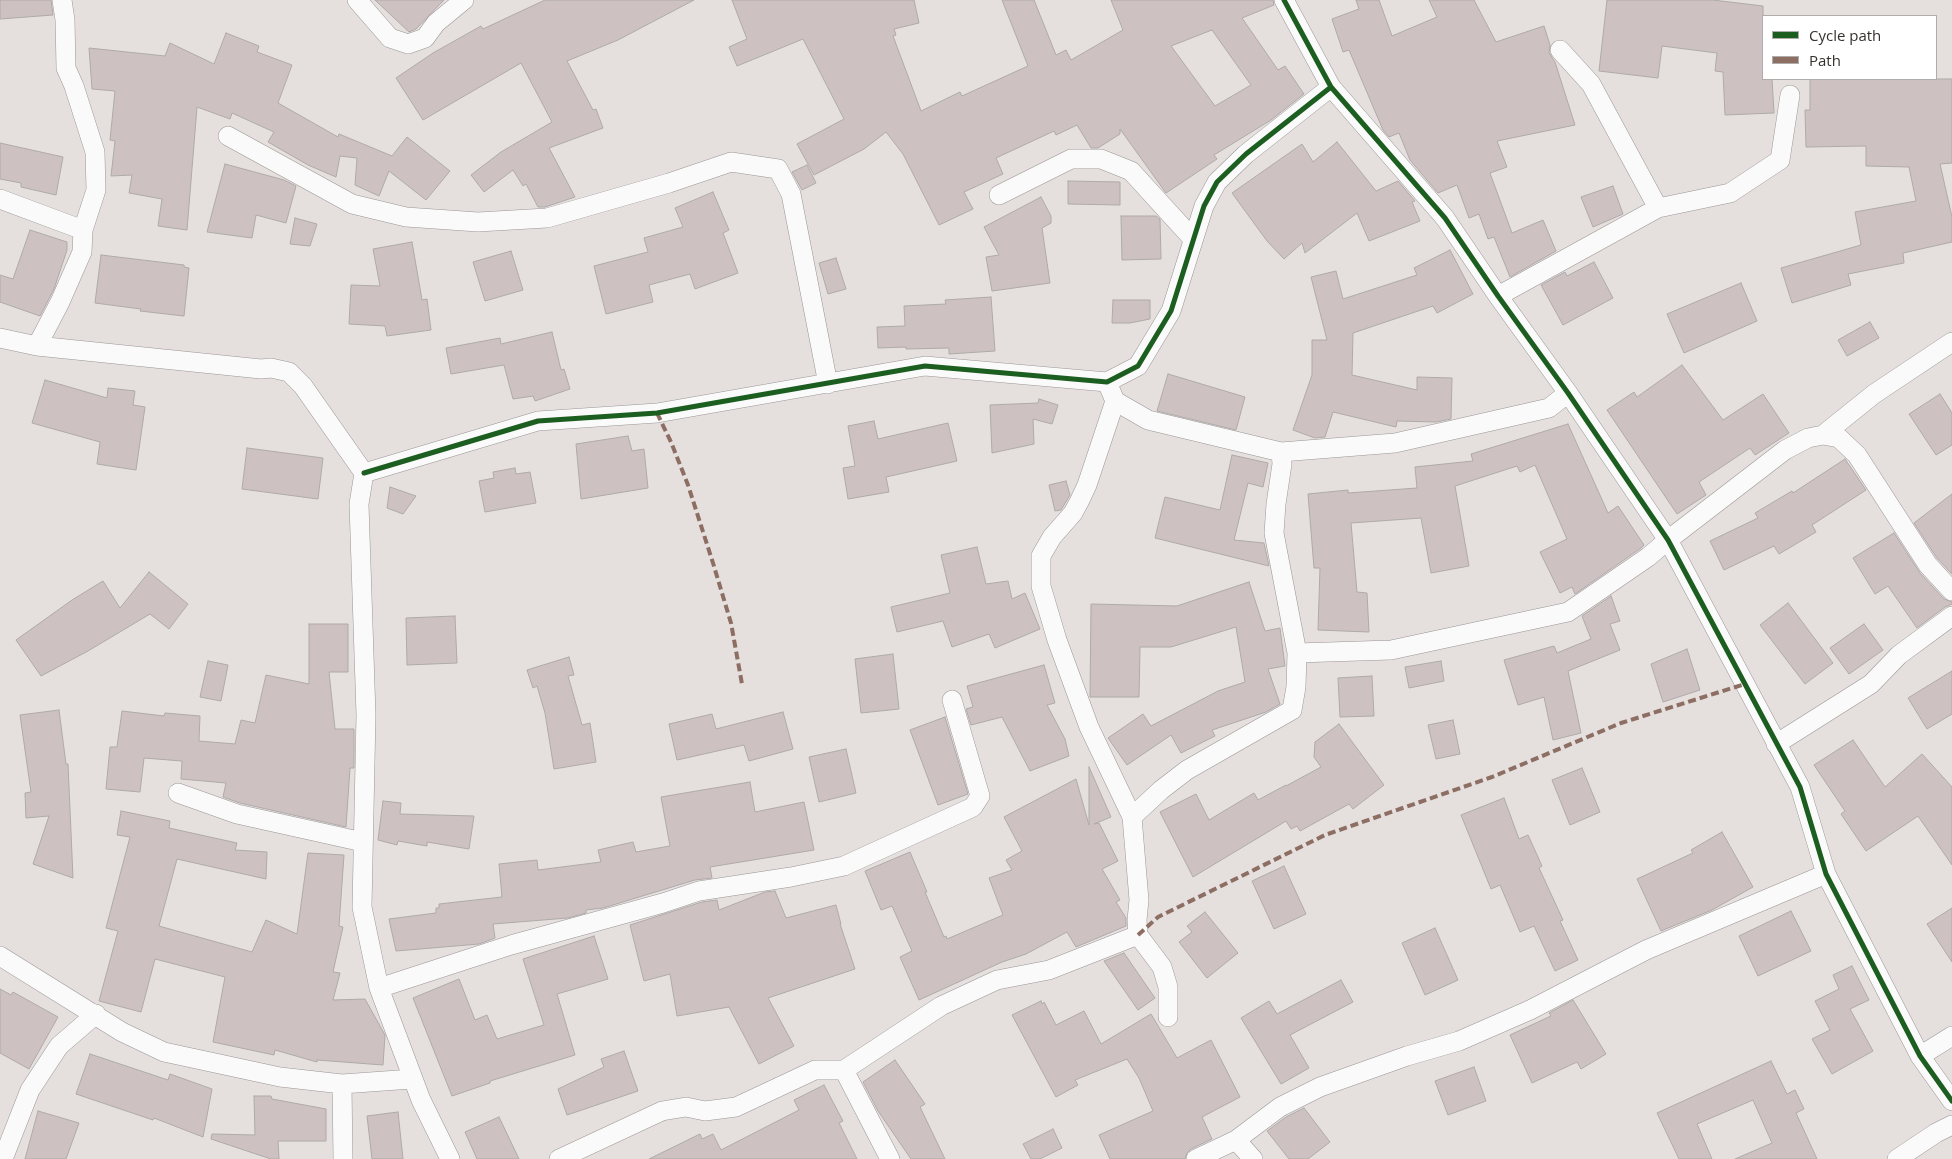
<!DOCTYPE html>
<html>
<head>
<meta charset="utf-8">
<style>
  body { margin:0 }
  #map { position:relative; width:1952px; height:1159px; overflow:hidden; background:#e5dfde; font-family:"Open Sans",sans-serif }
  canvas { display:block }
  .legend { position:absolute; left:1762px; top:15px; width:175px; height:65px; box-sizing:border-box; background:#fff; border:1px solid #aeadac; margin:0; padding:6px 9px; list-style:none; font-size:15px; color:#35312f }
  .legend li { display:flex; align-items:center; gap:10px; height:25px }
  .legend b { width:25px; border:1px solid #aeadac }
</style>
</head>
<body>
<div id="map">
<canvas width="1952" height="1159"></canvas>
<ul class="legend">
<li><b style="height:6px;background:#1b5e20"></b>Cycle path</li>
<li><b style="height:6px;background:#8d6e63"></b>Path</li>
</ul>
</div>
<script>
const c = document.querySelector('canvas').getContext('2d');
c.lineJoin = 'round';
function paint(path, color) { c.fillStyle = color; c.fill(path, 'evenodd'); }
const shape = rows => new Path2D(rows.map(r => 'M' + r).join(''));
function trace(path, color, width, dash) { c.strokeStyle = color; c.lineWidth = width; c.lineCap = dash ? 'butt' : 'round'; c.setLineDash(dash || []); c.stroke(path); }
const building = shape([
  [0,0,51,0,53,15,0,19,0,0],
  [375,0,444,0,416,29,409,32,375,0],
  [545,0,694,0,618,40,567,61,593,110,596,109,603,128,549,148,575,197,545,207,538,207,526,184,523,186,513,170,484,192,471,175,501,152,552,122,521,63,423,120,396,78,433,53,481,26,483,29,545,0],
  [732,0,914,0,919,23,894,29,896,35,893,36,921,111,960,92,962,96,1028,66,1002,0,1034,0,1056,55,1066,50,1071,60,1123,30,1111,0,1273,0,1274,5,1242,18,1278,70,1285,66,1304,94,1271,120,1214,155,1217,159,1166,193,1120,129,1120,134,1098,148,1091,148,1077,125,1056,135,1054,131,996,158,1003,174,964,192,973,209,939,225,903,154,886,132,864,149,814,175,797,144,844,119,803,39,737,66,729,47,747,39,732,0],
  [1212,30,1251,85,1215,106,1171,46,1212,30],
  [1356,0,1379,0,1392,36,1437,17,1429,0,1474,0,1496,42,1544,26,1550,45,1549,53,1555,62,1575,125,1497,141,1507,167,1490,173,1512,233,1543,220,1556,251,1510,277,1494,237,1488,239,1479,214,1469,218,1457,185,1438,193,1410,160,1399,133,1389,137,1383,130,1349,50,1343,52,1332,19,1359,9,1356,0],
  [1607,0,1713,0,1763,6,1763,79,1772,79,1774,113,1725,115,1723,72,1715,71,1717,53,1662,46,1658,78,1599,71,1607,0],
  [226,33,259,46,257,52,292,65,278,103,338,137,339,134,392,156,407,137,450,171,426,200,389,171,379,196,355,185,357,158,340,156,336,177,308,165,268,142,274,132,232,113,230,119,197,107,187,230,158,226,162,199,129,193,132,175,111,176,115,141,110,140,115,91,92,89,89,48,165,56,170,43,214,64,226,33],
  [1810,79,1952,79,1952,163,1940,164,1952,217,1952,242,1903,253,1904,263,1848,274,1851,285,1792,303,1781,268,1861,245,1855,212,1916,201,1909,167,1866,166,1866,146,1806,147,1805,110,1810,110,1810,79],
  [1337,142,1376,191,1398,181,1415,201,1412,202,1420,221,1369,241,1357,213,1305,253,1302,243,1284,259,1267,241,1232,193,1302,144,1313,162,1337,142],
  [0,143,63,157,56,195,21,187,21,183,0,179,0,143],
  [225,164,284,180,296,186,286,223,256,215,252,238,207,232,225,164],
  [807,165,816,183,802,190,792,172,807,165],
  [1068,181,1120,182,1120,205,1068,204,1068,181],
  [1613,186,1623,214,1593,227,1581,197,1613,186],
  [713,192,729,230,723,233,738,273,695,289,690,274,649,285,653,302,606,314,594,266,648,252,644,238,683,227,675,208,713,192],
  [1041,197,1051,216,1051,223,1042,228,1050,283,992,291,986,257,999,255,984,227,1041,197],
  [1121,216,1156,216,1160,219,1161,259,1122,260,1121,216],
  [295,218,317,224,310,246,290,244,295,218],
  [30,230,67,242,67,250,54,289,40,316,0,302,0,275,13,279,30,230],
  [412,242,422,300,427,299,431,330,387,336,385,326,349,324,351,285,380,286,373,249,412,242],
  [1450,250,1473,294,1437,313,1433,306,1353,333,1352,375,1417,390,1417,377,1452,378,1451,419,1436,422,1397,421,1396,427,1333,412,1325,437,1315,438,1293,430,1312,375,1312,340,1327,340,1311,277,1336,271,1343,299,1417,275,1414,268,1450,250],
  [511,251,523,290,485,301,473,262,511,251],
  [101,255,184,265,184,267,189,268,184,316,140,311,141,309,95,303,101,255],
  [836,258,846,289,828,294,819,263,836,258],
  [1594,262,1613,298,1563,325,1541,285,1565,272,1567,276,1594,262],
  [1741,283,1757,321,1684,353,1667,314,1741,283],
  [991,297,995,351,949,354,949,348,906,349,906,347,878,348,877,327,905,326,904,306,946,304,945,300,991,297],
  [1113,300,1150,300,1150,319,1130,323,1112,323,1113,300],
  [1870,322,1879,338,1847,356,1838,340,1870,322],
  [552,332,561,370,564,369,570,389,535,401,533,396,513,399,504,365,451,374,446,348,500,338,501,344,552,332],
  [1682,365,1723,420,1763,394,1789,433,1755,455,1750,448,1699,482,1706,495,1677,514,1607,410,1634,392,1637,397,1682,365],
  [1168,374,1245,397,1236,430,1157,411,1168,374],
  [45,380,107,398,108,388,135,391,133,405,145,407,136,470,97,464,100,442,32,423,45,380],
  [1940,394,1952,413,1952,445,1936,455,1909,414,1940,394],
  [1039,399,1058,405,1052,424,1033,419,1034,444,992,453,990,405,1038,403,1039,399],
  [874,421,878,439,948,423,957,461,886,477,889,492,848,499,843,468,855,466,848,426,874,421],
  [1568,424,1608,513,1618,506,1644,545,1641,548,1575,594,1572,587,1560,593,1540,552,1567,539,1535,465,1520,472,1517,466,1455,486,1469,566,1431,573,1421,518,1351,523,1357,592,1367,593,1369,632,1318,630,1320,568,1314,568,1308,494,1348,490,1348,493,1417,488,1415,467,1473,461,1471,454,1568,424],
  [628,436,632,451,644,449,648,488,581,499,576,444,628,436],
  [247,448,323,458,318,499,242,489,247,448],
  [1232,455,1268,463,1263,487,1248,483,1234,540,1264,543,1269,566,1155,538,1165,497,1220,510,1232,455],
  [1845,459,1866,490,1812,525,1816,532,1779,554,1774,546,1724,570,1710,541,1758,518,1755,513,1792,491,1793,493,1845,459],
  [515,468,516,474,530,472,536,503,485,512,479,481,494,478,493,472,515,468],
  [1066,481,1070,495,1061,510,1055,511,1049,485,1066,481],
  [390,487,416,496,403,514,387,508,390,487],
  [1952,494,1952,574,1937,558,1914,523,1952,494],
  [1894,533,1920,573,1944,599,1952,602,1952,604,1945,607,1917,628,1888,586,1875,594,1853,558,1894,533],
  [977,547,986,584,1008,581,1012,599,1025,593,1040,629,995,648,989,634,952,647,943,621,897,632,891,607,950,593,941,555,977,547],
  [149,572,188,604,169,629,150,614,88,651,41,676,16,640,72,600,103,581,120,608,149,572],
  [1249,582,1265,631,1280,628,1285,666,1268,669,1280,704,1266,712,1212,730,1215,736,1181,753,1171,735,1127,765,1108,738,1143,714,1151,726,1218,691,1245,682,1236,627,1171,647,1140,647,1139,697,1090,697,1091,604,1177,606,1249,582],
  [1611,596,1620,621,1610,624,1620,650,1568,671,1581,733,1553,740,1544,697,1518,705,1504,660,1554,646,1557,653,1591,639,1582,616,1611,596],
  [1788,603,1833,663,1805,684,1760,625,1788,603],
  [455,616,457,663,407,665,406,618,455,616],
  [309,624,348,624,348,672,329,672,335,729,354,729,354,768,350,768,346,827,240,803,223,797,226,783,181,779,182,761,144,758,140,792,106,789,110,747,117,747,122,711,164,716,165,713,200,716,199,741,235,744,241,720,255,723,266,675,309,684,309,624],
  [1864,624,1883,650,1849,674,1830,648,1864,624],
  [1687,649,1700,690,1663,702,1651,664,1687,649],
  [893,654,899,709,861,713,855,659,893,654],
  [569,657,574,675,568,676,582,725,590,723,596,762,554,769,545,713,537,686,533,688,527,670,569,657],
  [208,661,228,665,221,701,200,697,208,661],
  [1441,661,1444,681,1409,688,1405,667,1441,661],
  [1044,665,1055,703,1047,705,1065,739,1069,756,1030,771,1002,717,971,725,966,709,973,707,967,686,1044,665],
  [1952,671,1952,714,1927,729,1908,698,1952,671],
  [1372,676,1374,716,1340,717,1338,678,1372,676],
  [59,710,66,764,68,764,73,878,33,864,49,816,26,818,25,793,31,792,20,715,59,710],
  [783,712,793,749,749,761,744,745,677,760,669,724,712,714,716,729,783,712],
  [945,717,968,794,938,805,910,730,945,717],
  [1453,720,1460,754,1436,759,1428,725,1453,720],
  [1339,724,1384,785,1353,809,1349,804,1300,831,1297,826,1291,829,1286,821,1193,877,1160,812,1196,794,1209,820,1254,793,1258,800,1286,785,1286,786,1321,767,1314,757,1315,742,1339,724],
  [1853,740,1885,787,1922,754,1952,787,1952,865,1918,816,1866,851,1841,814,1845,811,1814,765,1853,740],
  [846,749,856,793,819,802,809,757,846,749],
  [1089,767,1111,817,1094,824,1099,823,1118,861,1102,869,1120,900,1116,902,1126,918,1126,926,1076,947,1067,932,1026,954,1002,962,919,1000,900,957,912,951,892,906,881,910,865,871,910,852,927,892,925,892,944,937,946,936,947,939,1003,915,989,878,1012,870,1006,860,1022,851,1004,817,1076,779,1089,825,1089,767],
  [1582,768,1600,812,1570,825,1552,780,1582,768],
  [750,782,755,812,804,802,814,850,710,867,712,878,695,880,603,908,586,910,586,913,568,918,493,924,495,938,479,944,396,951,389,919,436,913,436,908,439,908,439,904,502,897,499,864,537,860,538,870,601,862,598,850,633,842,636,852,670,846,661,797,750,782],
  [1504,798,1519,839,1528,835,1542,866,1539,868,1563,920,1560,921,1578,960,1555,971,1534,926,1520,932,1500,885,1491,889,1461,815,1504,798],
  [383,801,401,803,400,814,474,816,469,849,427,842,427,846,398,841,397,845,378,840,383,801],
  [121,811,170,821,169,828,237,843,235,850,267,852,266,879,177,859,159,926,252,952,266,920,297,934,308,853,344,855,339,926,343,927,333,972,340,973,333,1000,365,999,385,1035,383,1065,317,1060,317,1062,275,1050,274,1055,213,1042,225,977,155,959,141,1012,99,1001,118,931,106,928,130,837,117,835,121,811],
  [1722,832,1753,887,1712,910,1661,931,1637,879,1693,853,1691,850,1722,832],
  [1284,866,1306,914,1274,929,1252,881,1284,866],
  [775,891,786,918,836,905,841,924,840,924,855,969,768,998,794,1046,759,1064,729,1007,677,1016,670,974,644,981,630,925,702,902,717,900,719,910,765,892,775,891],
  [1952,908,1952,962,1927,924,1952,908],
  [1791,911,1811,951,1758,976,1739,936,1791,911],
  [1205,912,1238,953,1207,978,1179,942,1192,932,1187,926,1205,912],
  [1435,928,1458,980,1425,995,1402,943,1435,928],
  [594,936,608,979,557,994,575,1055,490,1081,490,1083,452,1096,413,998,459,979,475,1020,487,1015,497,1039,544,1025,523,959,594,936],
  [1124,953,1155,998,1138,1010,1104,961,1124,953],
  [1852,966,1869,1000,1850,1009,1873,1051,1832,1074,1812,1039,1830,1030,1815,1001,1839,989,1833,975,1852,966],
  [1341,980,1353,1002,1290,1035,1309,1068,1281,1084,1241,1018,1269,1001,1277,1014,1341,980],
  [0,989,11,995,13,992,58,1017,29,1069,0,1053,0,989],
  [1573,1000,1606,1054,1581,1069,1577,1062,1532,1083,1510,1035,1551,1016,1549,1013,1573,1000],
  [1041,1001,1042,1004,1044,1002,1056,1025,1084,1011,1101,1044,1151,1014,1177,1058,1211,1040,1240,1097,1202,1117,1212,1139,1191,1149,1187,1153,1185,1159,1110,1159,1099,1135,1153,1111,1139,1078,1127,1059,1075,1080,1078,1085,1056,1097,1012,1015,1041,1001],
  [624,1051,638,1091,567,1115,558,1089,604,1067,601,1059,624,1051],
  [90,1054,168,1080,170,1074,212,1089,203,1137,154,1118,153,1120,76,1094,90,1054],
  [895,1060,925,1104,920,1107,945,1159,911,1159,878,1111,863,1082,895,1060],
  [1771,1061,1787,1094,1795,1090,1804,1109,1796,1113,1817,1159,1735,1159,1772,1143,1753,1100,1697,1124,1712,1159,1679,1159,1657,1113,1771,1061],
  [1474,1067,1486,1101,1448,1115,1435,1081,1474,1067],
  [824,1085,843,1121,839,1123,857,1159,649,1159,700,1134,702,1139,713,1134,721,1150,799,1110,794,1100,824,1085],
  [254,1096,271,1096,272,1099,326,1109,326,1141,278,1141,279,1159,271,1159,211,1139,212,1134,255,1135,254,1096],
  [1304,1108,1330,1142,1308,1159,1289,1159,1267,1131,1286,1117,1304,1108],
  [38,1111,79,1123,66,1159,25,1159,38,1111],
  [398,1112,403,1159,372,1159,367,1116,398,1112],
  [499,1117,519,1159,477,1159,465,1132,499,1117],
  [1053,1129,1062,1148,1040,1159,1031,1159,1023,1144,1053,1129]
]);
const street = shape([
  [357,0,390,38,408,44,425,38,436,23,464,0],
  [1284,0,1331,87,1445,218,1498,296,1568,393,1668,540,1800,787,1826,874,1920,1056,1952,1101],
  [1560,50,1591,84,1658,208],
  [228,136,352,204,406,217,478,222,547,218,669,183,731,162,778,169,791,194,828,384],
  [999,195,1071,159,1101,159,1131,171,1193,239],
  [0,199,83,230],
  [1498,296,1658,208,1730,193,1780,160,1790,95],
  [0,338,37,346,261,369,271,368,289,372,303,386,364,473,359,504,366,715,362,907,379,988,421,1100,450,1159],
  [37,346,60,302,82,252,83,230,96,190,95,152,74,86,66,68,65,20,62,0],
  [1107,382,1115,401,1087,485,1079,502,1073,513,1052,537,1041,556,1041,586,1057,640,1089,727,1132,817,1139,900,1137,920,1138,935,1162,967,1168,987,1168,1017],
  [1115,401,1148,420,1281,452,1395,443,1549,408,1568,393],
  [1823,435,1839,438,1857,455,1928,565,1952,591],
  [364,473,538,421,657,413,925,366,1107,382,1138,366,1171,311,1204,206,1217,182,1246,154,1331,87],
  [1297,653,1391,650,1568,612,1648,557,1668,540,1785,450,1808,438,1823,435,1874,394,1952,342],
  [1776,744,1871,684,1899,655,1952,616],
  [178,793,237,814,363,842],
  [1132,817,1161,790,1187,770,1292,710,1296,687,1297,653,1274,533,1276,504,1282,464,1281,452],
  [0,956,122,1032,164,1052,280,1077,342,1084,412,1079],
  [379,988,511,945,663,903,699,891,791,877,844,866,973,807,980,796,952,700],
  [1920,1056,1952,1036],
  [844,1070,890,1159],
  [342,1084,343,1159],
  [3,1159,30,1090,59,1046,96,1014],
  [559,1159,662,1111,686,1107,705,1111,736,1107,815,1070,844,1070,941,1006,997,980,1049,970,1138,935],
  [1196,1159,1236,1140],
  [1253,1159,1236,1140,1280,1107,1320,1087,1407,1056,1459,1041,1530,1010,1646,950,1826,874],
  [1897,1159,1936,1133,1952,1125]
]);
const quiet = shape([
  [657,413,671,442,688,485,713,563,731,623,742,684],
  [1138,935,1158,917,1325,835,1492,777,1621,723,1745,684]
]);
const cycleway = shape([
  [1284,0,1331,87,1445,218,1498,296,1568,393,1668,540,1800,787,1826,874,1920,1056,1952,1101],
  [364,473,538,421,657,413,925,366,1107,382,1138,366,1171,311,1204,206,1217,182,1246,154,1331,87]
]);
paint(building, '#cdc2c1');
trace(building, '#aeaaa9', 1);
trace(street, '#9a9695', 20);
trace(street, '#fbfafa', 19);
trace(quiet, '#8d6e63', 4, [8, 4]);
trace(cycleway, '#1b5e20', 5);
</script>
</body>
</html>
